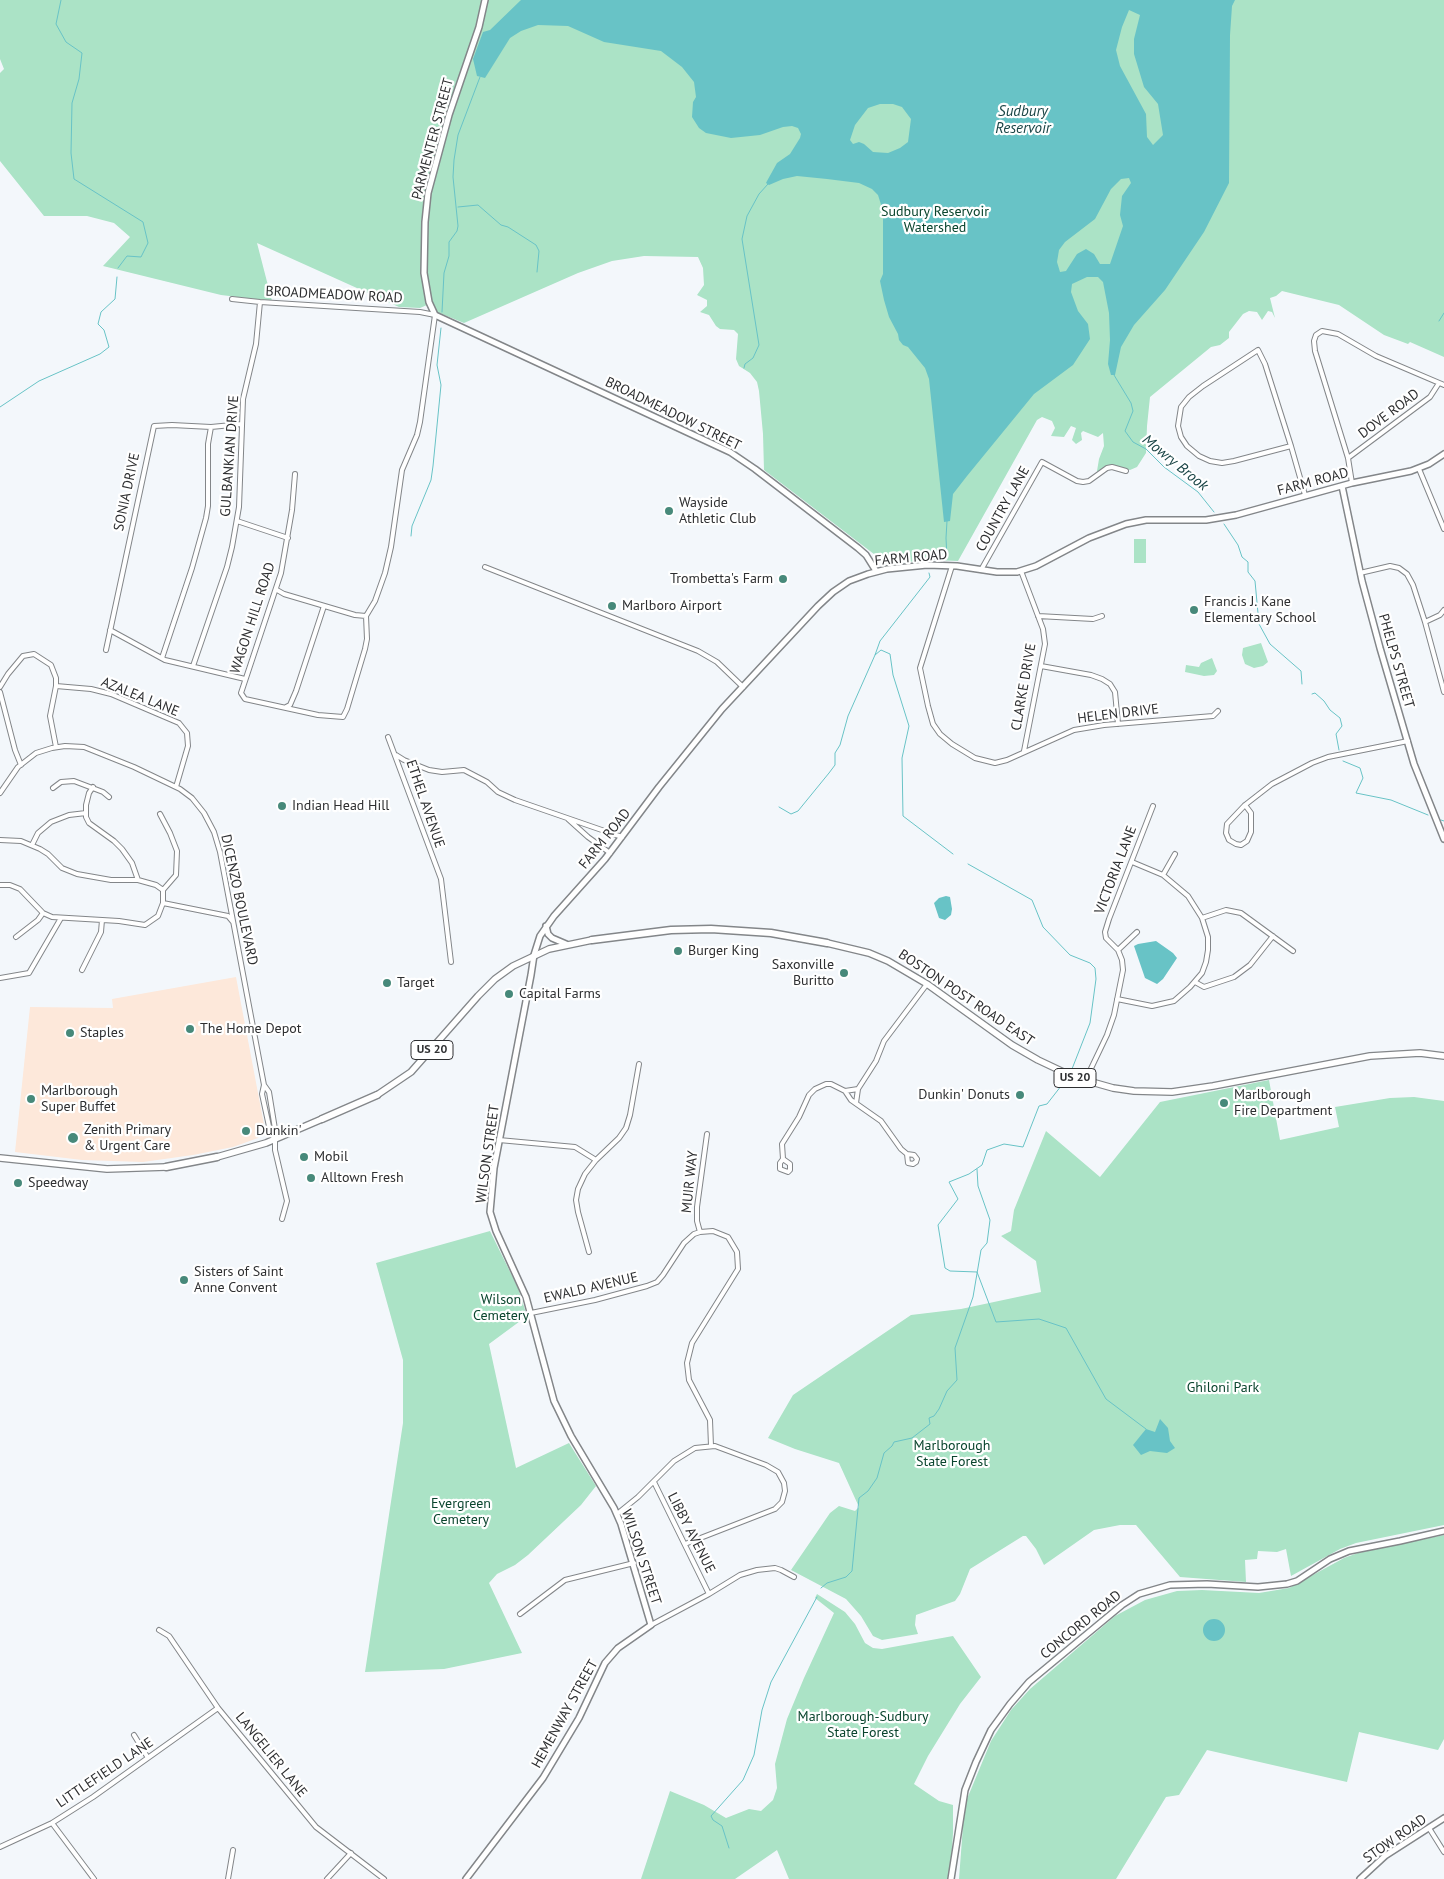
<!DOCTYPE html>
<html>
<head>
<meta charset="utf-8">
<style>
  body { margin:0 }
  canvas { display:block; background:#f3f7fb }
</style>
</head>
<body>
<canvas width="1444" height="1879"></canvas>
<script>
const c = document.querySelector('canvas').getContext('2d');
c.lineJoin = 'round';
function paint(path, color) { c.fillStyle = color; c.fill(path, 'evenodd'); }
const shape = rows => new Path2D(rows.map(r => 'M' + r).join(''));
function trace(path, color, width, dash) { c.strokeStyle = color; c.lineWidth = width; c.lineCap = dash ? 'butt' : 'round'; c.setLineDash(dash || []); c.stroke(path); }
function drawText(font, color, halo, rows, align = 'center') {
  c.font = font + ' "PT Sans",sans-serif'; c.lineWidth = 4.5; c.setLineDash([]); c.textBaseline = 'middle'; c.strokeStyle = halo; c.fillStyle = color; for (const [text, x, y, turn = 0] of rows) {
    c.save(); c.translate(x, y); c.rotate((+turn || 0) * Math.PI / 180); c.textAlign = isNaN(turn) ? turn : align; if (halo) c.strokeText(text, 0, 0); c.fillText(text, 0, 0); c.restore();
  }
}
const commercial = shape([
  [236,977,265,1130,258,1138,233,1147,193,1155,143,1162,82,1160,15,1152,30,1007,113,1008,112,999]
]);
const green = shape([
  [0,0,1444,0,1444,357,1410,342,1408,344,1384,335,1339,305,1282,291,1276,296,1270,298,1275,318,1272,312,1268,311,1262,320,1257,312,1249,311,1243,314,1229,332,1229,338,1220,345,1211,347,1150,397,1147,426,1146,453,1137,467,1130,470,1108,465,1100,472,1097,471,1099,459,1104,446,1103,433,1098,437,1083,431,1081,433,1082,440,1076,444,1072,440,1076,428,1071,426,1064,437,1051,436,1055,428,1052,421,1042,417,1037,420,958,561,933,560,894,563,883,561,764,470,763,434,759,391,757,382,750,373,739,366,736,359,738,334,734,330,720,329,716,326,709,315,700,312,707,306,707,300,697,295,704,285,703,268,698,257,644,256,612,261,578,273,464,323,437,312,435,308,427,305,420,308,399,307,257,243,272,301,221,295,103,266,130,237,114,223,87,216,44,216,0,161,0,73,4,69,0,59],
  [1134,539,1146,539,1146,563,1134,563],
  [1261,643,1268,662,1263,666,1254,668,1245,664,1242,655,1243,648],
  [1212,658,1217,671,1214,675,1204,676,1185,672,1186,665,1199,667,1201,663],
  [1269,1080,1280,1140,1339,1127,1335,1107,1390,1098,1414,1097,1444,1101,1444,1525,1356,1543,1340,1549,1291,1576,1286,1549,1277,1552,1258,1551,1257,1559,1245,1560,1246,1582,1180,1577,1136,1525,1120,1525,1094,1530,1044,1565,1036,1549,1026,1536,1023,1536,970,1569,960,1594,955,1601,916,1615,915,1625,918,1634,882,1640,873,1636,861,1616,846,1599,791,1570,830,1513,839,1506,855,1511,859,1507,839,1463,795,1449,768,1438,793,1395,911,1315,961,1309,1041,1292,1036,1261,1001,1236,1011,1231,1014,1210,1046,1131,1100,1177,1160,1102],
  [490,1231,518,1288,527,1316,489,1344,516,1468,569,1443,596,1486,581,1505,528,1555,515,1565,497,1574,489,1583,522,1653,444,1669,365,1672,403,1423,403,1360,376,1263],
  [1444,1535,1444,1739,1438,1750,1359,1732,1347,1782,1207,1750,1179,1795,1166,1797,1116,1879,959,1879,965,1799,967,1799,991,1741,1011,1710,1030,1689,1115,1616,1145,1600,1177,1591,1202,1590,1259,1593,1289,1588,1344,1558,1358,1553],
  [817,1594,845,1612,855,1624,865,1643,873,1648,882,1649,953,1636,981,1677,960,1704,928,1756,914,1784,939,1801,953,1805,953,1833,950,1879,789,1879,777,1850,735,1879,641,1879,670,1791,704,1805,726,1818,749,1809,761,1811,773,1800,777,1788,775,1764,787,1719,804,1678,834,1613,815,1598]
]);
const water = shape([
  [521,0,1235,0,1232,6,1230,35,1229,183,1204,232,1165,290,1134,325,1121,347,1115,375,1111,375,1108,364,1110,340,1109,313,1103,282,1098,277,1087,277,1072,284,1071,292,1078,311,1088,324,1090,339,1073,365,1034,394,967,476,953,494,950,521,944,522,929,379,925,368,908,347,903,345,899,340,898,334,889,317,884,300,880,281,883,274,883,211,878,195,872,189,859,183,827,179,797,176,783,179,769,185,766,183,767,181,777,163,790,154,800,138,801,134,798,128,792,126,783,127,760,135,731,138,706,133,699,128,692,117,693,102,696,97,694,82,682,67,661,51,604,42,568,26,538,25,521,31,510,38,485,78,477,76,473,59,483,32,490,30],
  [1129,10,1140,15,1134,39,1134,54,1144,87,1158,104,1163,135,1153,145,1147,137,1146,114,1120,66,1116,50,1122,27],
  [880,104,893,104,902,107,911,119,908,142,900,148,888,153,873,152,864,144,859,142,853,144,850,140,855,125,868,108],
  [1129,178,1131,183,1122,196,1120,215,1123,226,1110,264,1100,264,1094,254,1086,249,1077,254,1066,271,1060,272,1057,262,1059,250,1065,242,1095,219,1111,189,1121,179],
  [946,896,950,897,952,909,951,915,945,920,939,918,934,903,939,898],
  [1156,941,1173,953,1177,958,1163,979,1157,984,1145,978,1134,946,1138,944],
  [1160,1419,1168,1428,1170,1441,1175,1448,1167,1453,1150,1451,1141,1455,1133,1445,1146,1429,1155,1432],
  '1203 1630a11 11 0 1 1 22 0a11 11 0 1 1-22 0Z'
]);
const stream = shape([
  [61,0,56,24,66,42,82,53,79,79,72,103,71,153,74,179,143,222,148,243,141,257,127,256,118,268],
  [458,207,478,205,501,225,508,227,536,245,539,251,537,272],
  [442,312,444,273,449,256,449,242,457,231,458,226,453,177,454,160,458,135,480,77],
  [1439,321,1444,313],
  [744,368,745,364,753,358,759,345,742,239,747,216,759,194,768,184],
  [1114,375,1131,403,1133,411,1125,431,1133,442,1146,449,1164,467,1198,492,1214,512],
  [0,407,39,381,100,354,109,347,104,330,98,324,101,312,115,299,117,277],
  [947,521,946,538,947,558],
  [1224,524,1238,545,1242,557,1248,562,1248,572,1255,581,1259,624,1270,644,1301,671,1302,684],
  [411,536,412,526,431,480,433,466,441,385,437,365,441,328],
  [929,573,930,577,880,641,875,655,881,650,890,654,893,675,909,726,902,758,903,816,953,854],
  [1312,694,1315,693,1324,701,1330,710,1340,718,1342,726,1336,734,1339,750],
  [1343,761,1360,768,1363,778,1356,793,1391,800,1428,815],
  [779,807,791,814,798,811,829,773,835,765,835,753,840,745,848,716,875,655],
  [1441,820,1444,821],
  [968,864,1032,900,1043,927,1070,955,1090,963,1095,968,1096,979,1090,1023,1072,1069],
  [1065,1081,1047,1104,1039,1106,1023,1147,1004,1144,987,1150,982,1165,969,1174,949,1182,958,1199,938,1225,945,1268,950,1271,977,1272,996,1322,1039,1319,1066,1328,1106,1399,1146,1429],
  [821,1588,827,1583,846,1577,852,1571,859,1498,868,1491,877,1478,884,1453,892,1446,894,1442,912,1438,930,1424,929,1418,934,1416,939,1409,947,1391,957,1380,955,1348,973,1297,981,1250,987,1243,990,1220,978,1186,977,1169],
  [729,1848,722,1826,713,1820,711,1816,743,1780,754,1755,762,1710,771,1682,817,1597]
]);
const street = shape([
  [232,299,260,302,420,312,435,315,420,422,417,435,402,470,391,547,385,573,375,601,366,616,367,639,365,649,347,709,343,717,318,715,245,699,241,693,281,573,292,510,295,474],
  [1291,446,1265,364,1258,350,1203,386,1189,397,1181,407,1178,426,1181,437,1187,446,1199,456,1210,461,1222,463,1234,461,1291,446,1305,495],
  [1348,458,1430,397,1439,383],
  [1419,469,1444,529],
  [1352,483,1348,458,1315,351,1314,341,1316,335,1322,331,1338,334,1376,356,1444,385],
  [237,521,288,538],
  [952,566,920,668,928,706,933,724,940,734,952,744,975,758,995,763,1007,760,1074,730,1104,725,1213,716,1218,711],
  [485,567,698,651,717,662,743,687],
  [981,570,1042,462,1077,481,1083,482,1089,481,1107,468,1112,467,1126,471],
  [1021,571,1043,629,1045,644,1024,751],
  [1360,573,1390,566,1399,568,1407,574,1413,585,1425,622,1444,692],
  [277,590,284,594,355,615,366,616],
  [1038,616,1093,619,1102,616],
  [1425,622,1440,615,1444,610],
  [110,630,165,660,245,679],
  [106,650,154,426,172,425,211,427,242,424],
  [162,658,192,568,206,518,208,506,208,444,211,427],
  [193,666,227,567,232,547,239,507,243,399,256,344,260,302],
  [1041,666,1091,675,1102,679,1110,684,1115,692,1118,724],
  [56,686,91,689,111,694,179,723,187,733,188,746,176,787],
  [0,687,8,674,23,656,34,654,51,665,56,678,56,686,50,716,56,747],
  [0,692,15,750,21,765],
  [286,707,290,705,296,691,324,606],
  [388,737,441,879,451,962],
  [396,755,404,760,429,770,442,772,464,770,487,782,498,792,515,800,622,837],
  [93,787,89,793,86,805,86,817,89,823,114,841,122,849,132,863,138,880],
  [53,788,61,782,74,781,103,792,109,797],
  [0,793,18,767,36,753,52,748,65,746,84,747,134,767,180,789,192,798,204,813,214,832,220,852,264,1085,262,1094,270,1131,275,1140],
  [1245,805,1251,813,1251,832,1247,841,1241,845,1236,844,1229,840,1226,833,1227,824,1245,805,1272,784,1312,763,1328,757,1408,741],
  [160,814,170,833,177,851,176,875,163,890],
  [568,819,588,837,610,853],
  [0,840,21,841,40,849,48,854,62,868,77,874,111,880,138,880,156,885,163,890,163,903],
  [32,845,38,833,51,822,69,815,86,813],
  [1163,875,1175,854],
  [0,885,10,885,20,889,43,913,52,917,119,921,145,925,158,916,163,903,228,916,233,922],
  [1202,918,1226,910,1241,913,1293,951],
  [16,937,38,920,43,913],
  [1118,950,1137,932],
  [82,970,101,932,102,920],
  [0,978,29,973,61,918],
  [1195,982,1204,987,1234,977,1250,965,1273,936],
  [1117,999,1152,1006,1174,1001,1190,987,1202,973,1206,962,1208,950,1208,937,1202,918,1188,896,1163,875,1132,862],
  [1085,1081,1107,1035,1114,1015,1123,970,1122,960,1118,950,1106,938,1105,932,1109,919,1153,806],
  [264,1085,269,1092,275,1129,275,1150,287,1201,282,1219],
  [845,1091,858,1089],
  [856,1103,858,1089,876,1061,884,1041,927,984],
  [499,1140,575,1147,596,1160],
  [783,1159,790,1164,790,1170,788,1172,780,1169,780,1163,783,1159,782,1144,799,1117,809,1095,815,1089,826,1084,831,1084,845,1091,851,1100,881,1121,901,1149,907,1154,908,1163,913,1164,916,1162,917,1159,914,1155,907,1154],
  [700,1232,697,1221,697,1207,707,1134],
  [589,1252,578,1212,576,1200,578,1189,585,1174,596,1160,619,1138,626,1128,630,1115,639,1064],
  [531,1313,595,1300,647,1286,657,1282,663,1275,684,1243,694,1234,700,1232,713,1231,728,1237,737,1252,738,1269,692,1343,687,1363,689,1380,710,1420,711,1446],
  [654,1482,709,1594],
  [617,1514,638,1497,674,1461,695,1448,715,1446,766,1465,778,1472,784,1483,785,1491,782,1502,775,1509,685,1544],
  [520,1614,565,1580,634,1563],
  [651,1625,709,1594,740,1575,757,1570,775,1568,781,1570,794,1577],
  [159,1630,169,1636,218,1708,316,1827,384,1879],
  [134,1735,148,1758],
  [52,1823,94,1879],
  [1429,1828,1444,1852],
  [0,1847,52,1823,93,1797,218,1708],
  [228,1879,233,1850],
  [327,1879,351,1853]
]);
const secondary = shape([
  [485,0,479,27,449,115,428,193,425,222,424,273,429,302,435,315,730,452,755,469,858,548,866,555,876,571],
  [1342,486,1362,581,1380,648,1414,764,1444,839],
  [546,926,548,934,552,938,566,944],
  [466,1879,543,1778,579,1718,605,1663,618,1648,651,1625,621,1524,614,1508,571,1436,554,1401,526,1297,496,1231,490,1212,494,1168,531,975,534,955,540,936,554,916,605,859,659,787,722,709,818,606,833,592,849,581,868,574,887,569,927,565,957,566,997,572,1017,572,1036,566,1089,538,1126,524,1146,520,1206,520,1236,515,1352,483,1411,471,1429,464,1444,454],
  [951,1879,965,1790,976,1762,991,1730,1010,1704,1029,1682,1122,1605,1139,1594,1170,1585,1207,1584,1258,1587,1287,1584,1297,1581,1330,1559,1349,1551,1400,1541,1444,1531],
  [1360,1879,1385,1856,1444,1818]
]);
const primary = shape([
  [827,943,869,953,888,961,927,984,1012,1045,1038,1060,1074,1077,1113,1088,1134,1091,1172,1092,1213,1086,1370,1056,1420,1053,1444,1056],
  [377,1095,411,1072,478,996,495,979,513,966,549,949,592,940],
  [217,1157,266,1143,322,1119],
  [0,1158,107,1169,166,1167]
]);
const highway = shape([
  [592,940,671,930,711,929,771,933,827,943],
  [322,1119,377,1095],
  [166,1167,217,1157]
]);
const markers = [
  [669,511,5,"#47897a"],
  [783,579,5,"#47897a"],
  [612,606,5,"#47897a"],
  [1194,610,5,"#47897a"],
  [282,806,5,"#47897a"],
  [678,951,5,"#47897a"],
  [844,973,5,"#47897a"],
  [387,983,5,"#47897a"],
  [509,994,5,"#47897a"],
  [190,1029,5,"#47897a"],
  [70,1033,5,"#47897a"],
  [1020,1095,5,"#47897a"],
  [31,1099,5,"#47897a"],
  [1224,1103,5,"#47897a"],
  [246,1131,5,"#47897a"],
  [73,1138,6,"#47897a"],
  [304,1157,5,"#47897a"],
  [311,1178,5,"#47897a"],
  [18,1183,5,"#47897a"],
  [184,1280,5,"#47897a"]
];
const shields = [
  [432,1050,42],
  [1075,1078,42]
];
const shieldNames = [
  ["US 20",432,1050],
  ["US 20",1075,1078]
];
const streetNames = [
  ["PARMENTER STREET",433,139,-75],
  ["BROADMEADOW ROAD",334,295,3],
  ["BROADMEADOW STREET",673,414,26],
  ["DOVE ROAD",1389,414,-37],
  ["GULBANKIAN DRIVE",230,456,-86],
  ["FARM ROAD",1313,482,-15],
  ["SONIA DRIVE",127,492,-78],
  ["COUNTRY LANE",1003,509,-61],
  ["FARM ROAD",911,558,-5],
  ["WAGON HILL ROAD",253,618,-72],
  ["PHELPS STREET",1396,661,74],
  ["CLARKE DRIVE",1024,687,-80],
  ["AZALEA LANE",140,697,22],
  ["HELEN DRIVE",1118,714,-7],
  ["ETHEL AVENUE",425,804,71],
  ["FARM ROAD",605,839,-51],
  ["VICTORIA LANE",1116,870,-69],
  ["DICENZO BOULEVARD",239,900,78],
  ["BOSTON POST ROAD EAST",966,998,34],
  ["WILSON STREET",488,1154,-82],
  ["MUIR WAY",690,1182,-84],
  ["EWALD AVENUE",591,1288,-13],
  ["LIBBY AVENUE",691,1533,63],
  ["WILSON STREET",641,1557,72],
  ["CONCORD ROAD",1081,1625,-39],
  ["HEMENWAY STREET",565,1714,-61],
  ["LANGELIER LANE",271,1755,51],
  ["LITTLEFIELD LANE",105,1773,-34],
  ["STOW ROAD",1395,1839,-35]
];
const parkNames = [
  ["Sudbury Reservoir",935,212],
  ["Watershed",935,228],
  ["Wilson",501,1300],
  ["Cemetery",501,1316],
  ["Ghiloni Park",1223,1388],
  ["Marlborough",952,1446],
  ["State Forest",952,1462],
  ["Evergreen",461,1504],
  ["Cemetery",461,1520],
  ["Marlborough-Sudbury",863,1717],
  ["State Forest",863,1733]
];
const poiNames = [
  ["Wayside",679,503],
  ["Athletic Club",679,519],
  ["Trombetta's Farm",773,579,"right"],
  ["Francis J. Kane",1204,602],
  ["Elementary School",1204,618],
  ["Marlboro Airport",622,606],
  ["Indian Head Hill",292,806],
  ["Burger King",688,951],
  ["Saxonville",834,965,"right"],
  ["Buritto",834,981,"right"],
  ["Target",397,983],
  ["Capital Farms",519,994],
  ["The Home Depot",200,1029],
  ["Staples",80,1033],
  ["Marlborough",41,1091],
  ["Super Buffet",41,1107],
  ["Dunkin' Donuts",1010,1095,"right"],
  ["Marlborough",1234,1095],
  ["Fire Department",1234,1111],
  ["Zenith Primary",84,1130],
  ["& Urgent Care",84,1146],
  ["Dunkin'",256,1131],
  ["Mobil",314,1157],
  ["Alltown Fresh",321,1178],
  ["Speedway",28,1183],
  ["Sisters of Saint",194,1272],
  ["Anne Convent",194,1288]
];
const waterNames = [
  ["Sudbury",1023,112],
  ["Reservoir",1023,129],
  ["Mowry Brook",1175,463,39]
];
paint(commercial, '#fde8da');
paint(green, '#abe3c6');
paint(water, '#68c3c6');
trace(stream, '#68c3c6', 1);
trace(street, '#838689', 6);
trace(secondary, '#838689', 8);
trace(primary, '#838689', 8);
trace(highway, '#838689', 9);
trace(street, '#fff', 4);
trace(secondary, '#fff', 5);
trace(primary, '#fff', 5.5);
trace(highway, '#fff', 6);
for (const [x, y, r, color] of markers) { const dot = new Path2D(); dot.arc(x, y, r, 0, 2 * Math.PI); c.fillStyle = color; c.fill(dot); trace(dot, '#fff', 2); }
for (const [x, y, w] of shields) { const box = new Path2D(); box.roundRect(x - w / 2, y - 9.5, w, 19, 4); c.fillStyle = '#fff'; c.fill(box); trace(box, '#2e2f31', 1); }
drawText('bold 12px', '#2e2f31', null, shieldNames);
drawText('14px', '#2e2f31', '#fff', streetNames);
drawText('14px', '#0a452e', '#fff', parkNames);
drawText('14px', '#2e2f31', '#fff', poiNames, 'left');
drawText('italic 15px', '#194445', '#fff', waterNames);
</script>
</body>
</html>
